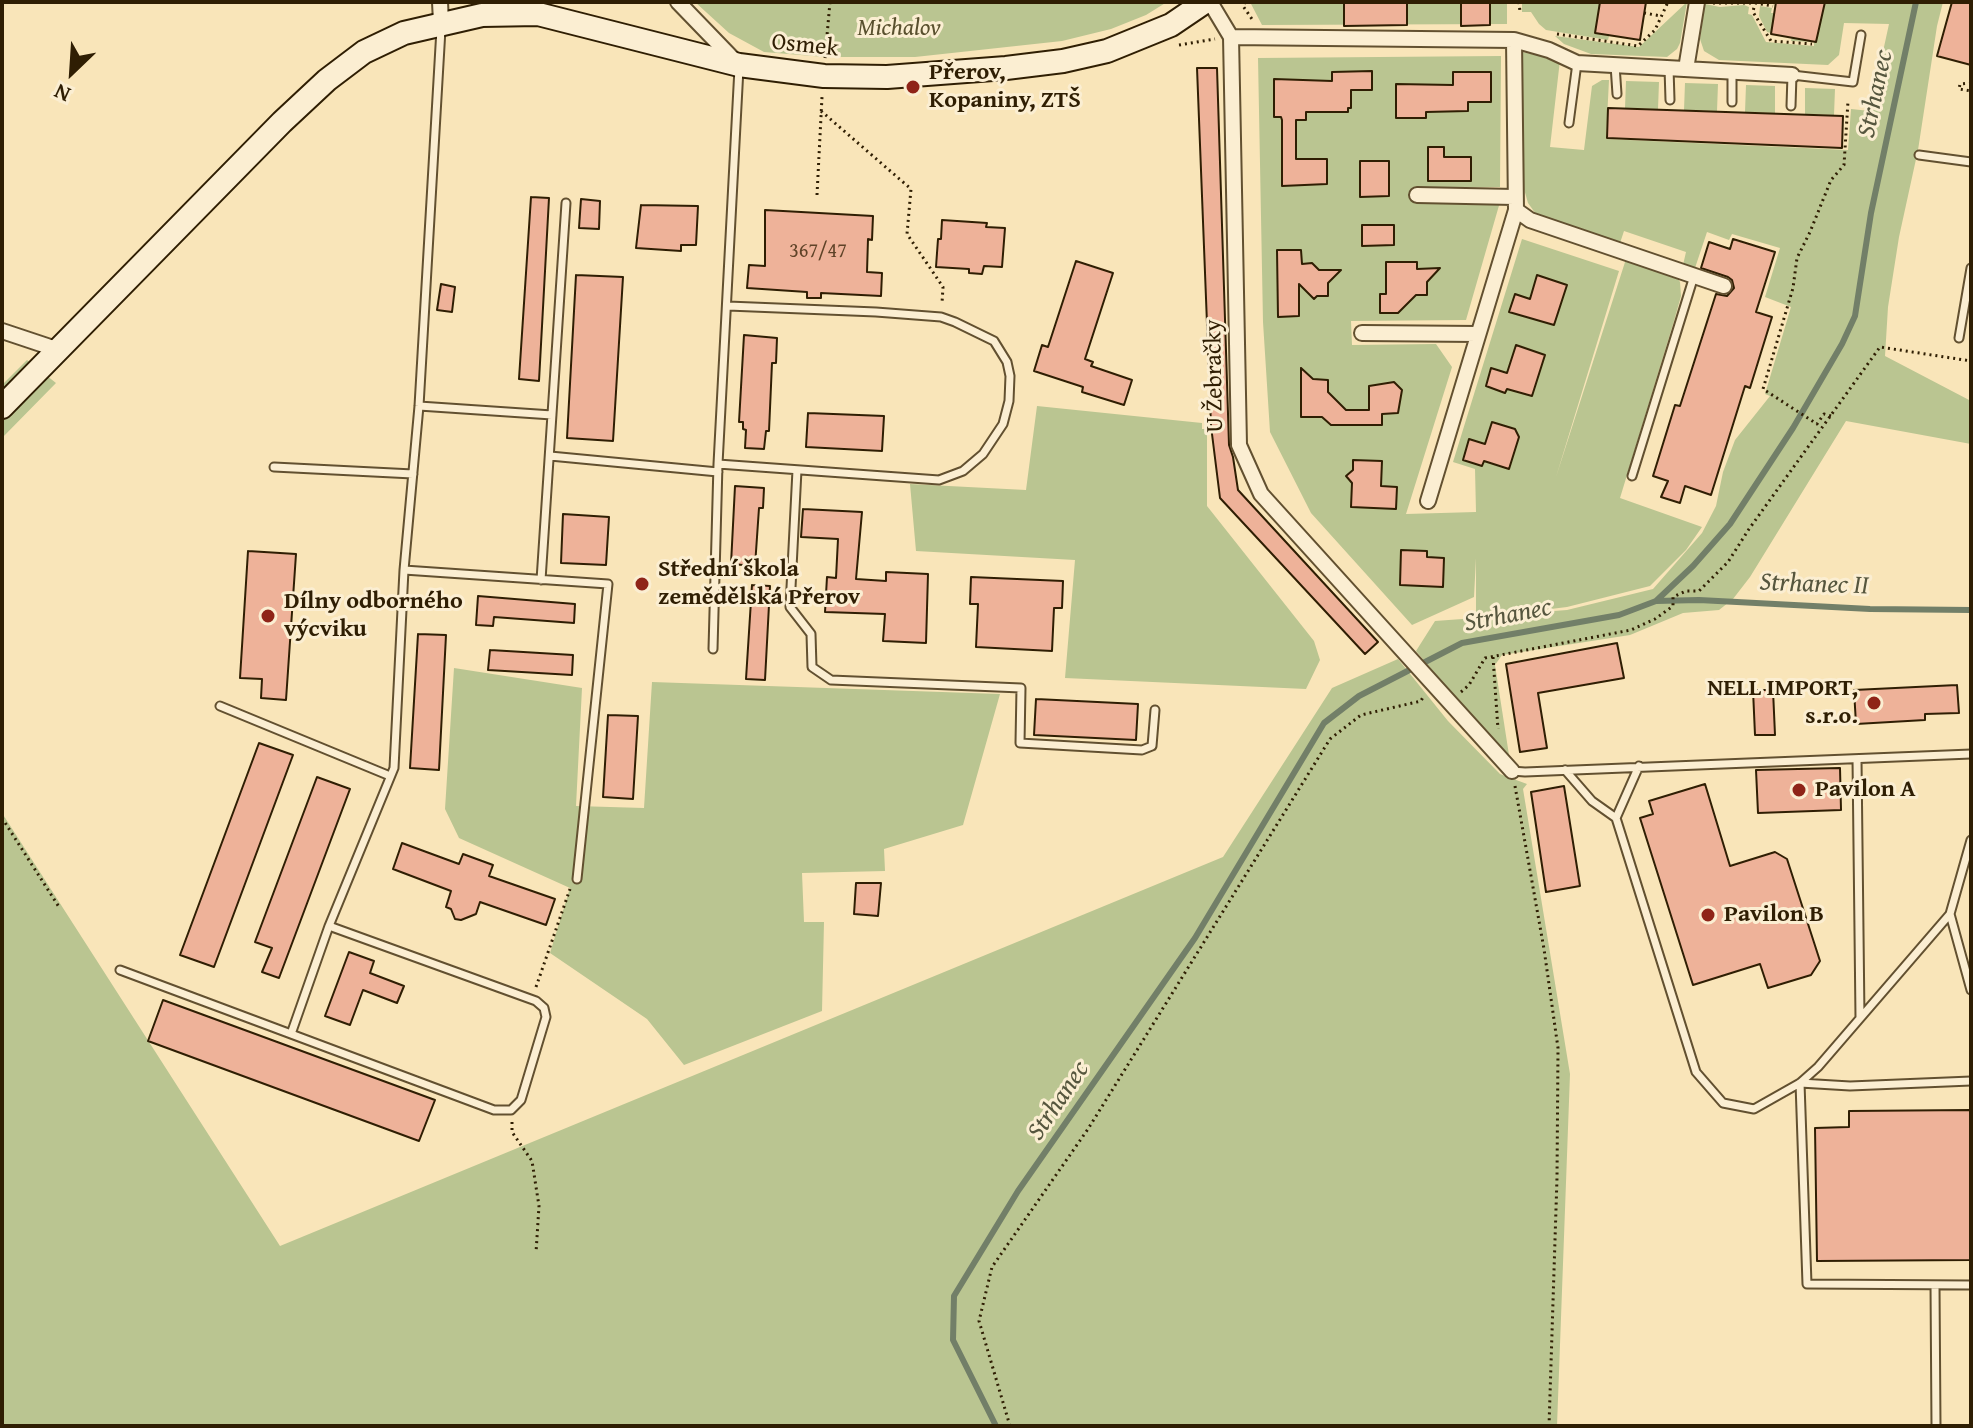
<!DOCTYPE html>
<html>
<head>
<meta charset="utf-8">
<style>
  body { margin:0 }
  #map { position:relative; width:1973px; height:1428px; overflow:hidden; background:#f9e5b9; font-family:"Gentium Book Plus",serif }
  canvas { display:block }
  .frame { position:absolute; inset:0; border:4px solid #2f1e03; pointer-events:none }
  .north { position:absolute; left:32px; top:32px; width:80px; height:80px; -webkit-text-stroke:6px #fbeed2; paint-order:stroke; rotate:205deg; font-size:22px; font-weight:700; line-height:32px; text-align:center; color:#2f1e03 }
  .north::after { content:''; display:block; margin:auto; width:28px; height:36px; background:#2f1e03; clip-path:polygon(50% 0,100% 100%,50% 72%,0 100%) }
</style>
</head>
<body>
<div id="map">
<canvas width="1973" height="1428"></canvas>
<div class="frame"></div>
<div class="north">N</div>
</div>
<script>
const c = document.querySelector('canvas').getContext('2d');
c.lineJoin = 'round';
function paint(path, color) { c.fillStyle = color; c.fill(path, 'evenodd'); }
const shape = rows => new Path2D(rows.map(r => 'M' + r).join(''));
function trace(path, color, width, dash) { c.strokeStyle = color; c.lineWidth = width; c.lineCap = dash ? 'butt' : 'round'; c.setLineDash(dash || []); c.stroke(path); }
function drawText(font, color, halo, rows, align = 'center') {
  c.font = font + ' "Gentium Book Plus",serif'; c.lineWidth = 6; c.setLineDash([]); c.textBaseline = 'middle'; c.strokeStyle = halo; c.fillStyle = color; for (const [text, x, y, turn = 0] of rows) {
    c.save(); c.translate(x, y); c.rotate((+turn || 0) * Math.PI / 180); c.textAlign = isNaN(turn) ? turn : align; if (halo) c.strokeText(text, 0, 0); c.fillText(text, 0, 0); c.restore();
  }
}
const green = shape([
  [695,2,1167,2,1146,15,1111,29,1062,41,915,57,825,57,764,52,729,33],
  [1250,2,1507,2,1507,24,1262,25],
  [1522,2,1600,2,1595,33,1609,36,1608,40,1546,30,1539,24,1531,12,1522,12],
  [1687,2,1680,43,1677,49,1667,57,1591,54,1564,44,1555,36,1639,47],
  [1821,2,1943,2,1937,26,1918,150,1899,237,1888,307,1885,356,1971,401,1971,444,1846,421,1750,577,1733,599,1719,610,1683,613,1630,635,1502,655,1495,665,1509,755,1502,754,1416,651,1435,621,1476,618,1476,558,1474,597,1412,625,1311,513,1270,432,1263,322,1258,58,1501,56,1500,187,1411,188,1412,201,1500,202,1466,320,1351,321,1352,345,1436,344,1452,367,1406,514,1476,512,1475,469,1453,462,1522,239,1619,271,1556,477,1626,259,1676,276,1680,282,1681,296,1674,321,1620,498,1702,527,1686,550,1650,586,1567,607,1502,615,1567,610,1653,589,1702,533,1716,506,1723,472,1735,440,1770,396,1765,394,1791,307,1765,297,1780,248,1732,234,1729,240,1707,232,1695,268,1683,265,1686,252,1624,231,1620,243,1538,217,1528,203,1522,182,1522,52,1560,60,1550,147,1584,150,1592,86,1602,80,1609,80,1606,139,1848,150,1851,109,1870,111,1889,24,1844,23,1839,55,1828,65,1719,60,1704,51,1700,39,1705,4,1720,7,1744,5,1749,7,1748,14,1752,15,1766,42,1814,46,1814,42,1791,41,1792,36],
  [1760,6,1772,8,1771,13,1774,13,1771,33,1767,32,1759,16],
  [1626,81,1659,82,1658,109,1625,108],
  [1685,83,1718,84,1717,111,1684,110],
  [1746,85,1775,86,1775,113,1745,112],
  [1805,88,1835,89,1834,115,1805,114],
  [27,360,56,383,2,438,2,385],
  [1037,406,1202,423,1202,429,1207,429,1207,506,1314,641,1320,660,1306,689,1065,678,1075,560,916,551,910,484,1026,490],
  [1398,659,1448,721,1500,774,1527,784,1523,789,1570,1074,1557,1426,2,1426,2,813,280,1246,1223,857,1332,688],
  [454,668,582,688,576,806,644,808,652,682,1000,694,963,825,884,849,885,871,802,873,804,922,824,922,822,1011,684,1065,647,1019,550,953,570,888,459,838,445,809]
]);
const stream = shape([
  [1656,601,1699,600,1870,609,1971,610],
  [996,1426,953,1340,954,1296,1018,1191,1195,938,1324,723,1359,696,1462,643,1619,615,1656,601,1693,566,1730,524,1793,428,1842,344,1855,316,1871,213,1916,2]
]);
const building = shape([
  [1344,2,1407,2,1407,25,1344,26,1344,2],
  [1461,2,1490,2,1490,25,1461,26,1461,2],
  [1600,2,1646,2,1640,40,1595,33,1600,2],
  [1776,2,1825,2,1816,42,1771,34,1776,2],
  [1952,2,1971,2,1971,65,1937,56,1952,2],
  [1197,68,1217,68,1229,445,1233,457,1238,490,1378,642,1365,654,1220,498,1211,426,1197,68],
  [1372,71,1372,90,1351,90,1351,108,1348,108,1348,112,1306,112,1306,120,1296,120,1296,159,1327,159,1327,184,1282,186,1282,120,1281,117,1274,117,1274,79,1332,81,1332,72,1372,71],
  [1453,72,1491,72,1491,102,1468,102,1468,111,1426,112,1426,118,1396,118,1396,84,1453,85,1453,72],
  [1608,108,1843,116,1842,148,1607,138,1608,108],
  [1428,147,1444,147,1444,157,1471,157,1471,181,1428,181,1428,147],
  [1360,161,1389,161,1389,196,1360,197,1360,161],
  [531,197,549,198,539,381,519,379,531,197],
  [581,199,600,201,599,229,579,228,581,199],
  [641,205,698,206,696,245,681,245,681,251,636,248,641,205],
  [765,210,873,216,872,240,868,239,867,272,882,273,881,296,821,293,821,298,807,298,807,292,747,288,749,265,765,266,765,210],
  [942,220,987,223,986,227,1005,228,1002,267,984,266,982,274,969,273,969,269,936,267,938,239,941,239,942,220],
  [1362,225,1394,225,1394,245,1362,246,1362,225],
  [1733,239,1775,252,1756,312,1772,317,1750,388,1745,386,1711,495,1685,486,1680,503,1661,497,1668,481,1653,476,1675,405,1680,406,1716,294,1727,296,1734,288,1732,280,1728,277,1701,268,1709,242,1730,249,1733,239],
  [1277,250,1301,250,1302,264,1312,263,1319,270,1341,270,1328,283,1328,296,1317,296,1314,299,1299,284,1299,316,1278,317,1277,250],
  [1076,261,1113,273,1085,359,1093,362,1091,366,1132,380,1124,405,1082,392,1083,387,1034,371,1042,345,1048,347,1076,261],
  [1386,262,1417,262,1417,269,1440,268,1427,282,1427,295,1416,295,1398,313,1380,313,1380,294,1386,294,1386,262],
  [576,275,623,277,613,441,567,438,576,275],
  [1537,275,1567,285,1554,325,1509,312,1515,294,1530,299,1537,275],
  [441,284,455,287,452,312,437,310,441,284],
  [744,335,777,338,776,363,772,363,769,431,766,431,764,449,745,448,746,430,743,429,743,422,739,422,744,335],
  [1516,345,1545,355,1532,396,1507,389,1505,393,1486,386,1491,368,1507,373,1516,345],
  [1301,368,1313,379,1328,380,1328,392,1346,410,1369,410,1369,386,1394,382,1402,390,1398,413,1382,414,1382,425,1331,425,1322,417,1301,417,1301,368],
  [808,413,884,416,882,451,806,447,808,413],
  [1492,422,1515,429,1519,437,1509,469,1484,461,1482,466,1463,460,1469,439,1485,444,1492,422],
  [1353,460,1382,461,1381,486,1397,487,1396,509,1351,507,1352,483,1346,476,1353,470,1353,460],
  [735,486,764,488,763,508,759,508,755,566,731,564,735,486],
  [803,509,862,512,856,579,886,581,886,572,928,574,926,643,883,641,885,614,825,612,827,577,836,578,838,539,801,537,803,509],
  [563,514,609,517,606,565,561,563,563,514],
  [1401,550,1427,551,1427,557,1444,558,1443,587,1400,585,1401,550],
  [248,551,296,554,286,700,261,698,262,679,240,678,248,551],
  [971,577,1063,581,1062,608,1054,608,1052,651,976,647,978,604,970,604,971,577],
  [752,585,770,586,765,680,746,679,752,585],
  [478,596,575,604,574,623,494,617,493,626,476,625,478,596],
  [418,634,446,635,439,770,410,768,418,634],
  [1617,643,1624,678,1538,693,1547,748,1520,752,1506,664,1617,643],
  [490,650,573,655,572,675,488,670,490,650],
  [1957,685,1959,713,1925,714,1925,720,1856,724,1854,690,1957,685],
  [1753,690,1773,690,1775,735,1755,735,1753,690],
  [1036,699,1138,704,1136,740,1034,735,1036,699],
  [608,715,638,716,633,799,603,797,608,715],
  [259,743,293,755,214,967,180,955,259,743],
  [1840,768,1841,810,1758,813,1756,770,1840,768],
  [317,777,350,789,279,978,262,972,272,948,255,942,317,777],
  [1705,784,1730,866,1775,852,1787,859,1820,961,1811,975,1768,988,1760,964,1693,985,1640,818,1653,814,1649,801,1705,784],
  [1564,786,1580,886,1546,892,1531,792,1564,786],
  [402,843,459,864,463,854,493,865,489,876,555,899,546,925,480,902,476,914,461,920,455,919,451,909,446,907,451,891,393,869,402,843],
  [856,883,881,883,878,916,854,914,856,883],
  [349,952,374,961,370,973,404,986,397,1003,363,990,350,1025,325,1016,349,952],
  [163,1000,435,1100,419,1141,148,1041,163,1000],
  [1971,1110,1971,1260,1817,1261,1815,1128,1849,1127,1849,1111,1971,1110]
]);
const path = shape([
  [1245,2,1243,6,1254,22],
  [1519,2,1520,12],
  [1755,2,1753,12,1771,41,1812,44],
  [1713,3,1755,3,1773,6],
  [1644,13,1661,16],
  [1557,34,1638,46,1655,30,1668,2],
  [1179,45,1215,39],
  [825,58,830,2],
  [1971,83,1960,84,1959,89,1971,91],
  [821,111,911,189,907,234,943,287,942,303],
  [817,195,822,97],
  [1831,416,1824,414,1817,424,1763,389,1793,288,1797,258,1810,232,1831,180,1844,165,1848,101],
  [1493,657,1498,729],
  [1461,692,1469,685,1485,658,1631,630,1655,619,1673,606,1673,597,1686,591,1699,591,1728,562,1749,529,1880,347,1971,361],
  [1515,786,1544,949,1558,1048,1557,1178,1549,1426],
  [2,818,59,907],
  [536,987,570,889],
  [512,1122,512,1132,532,1161,539,1206,536,1253],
  [1010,1426,979,1321,992,1267,1088,1129,1330,739,1361,715,1421,701,1423,697]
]);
const lane = shape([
  [1615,65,1617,94],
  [1669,68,1670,100],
  [1732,102,1732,72],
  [1791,106,1792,75,1853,82,1861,35],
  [1569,123,1577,63],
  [1919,155,1971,162],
  [1959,338,1971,268],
  [419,406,552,415],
  [550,456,718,472],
  [718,464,939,480,963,471,983,454,1003,424,1009,401,1010,376,1007,362,994,341,955,322,941,317,876,312,728,306],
  [274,467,413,474],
  [797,470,790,607,811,634,812,667,831,680,1021,688,1020,743,1142,750,1152,746,1155,710],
  [1632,476,1694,276],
  [404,570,608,584,577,879],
  [541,580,566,203],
  [713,649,718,464,739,68],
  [220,706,390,776],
  [1857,759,1860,1018],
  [1565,770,1592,801,1616,818,1696,1072,1723,1103,1754,1109,1800,1083,1818,1067,1950,914,1971,840],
  [1512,771,1525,772,1971,754],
  [1616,818,1639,766],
  [1950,914,1971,990],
  [120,970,494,1110,511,1110,521,1100,546,1017,544,1008,536,1001,329,926],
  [291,1034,329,926,394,768,404,570,419,406,441,29],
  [1971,1081,1850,1086,1800,1083,1807,1284,1971,1285],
  [1935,1285,1936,1426]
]);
const street = shape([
  [440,2,441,22],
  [678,2,736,62],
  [1210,2,1231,37,1514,40,1549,50,1577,63,1792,75],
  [1231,37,1239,445,1261,494,1512,771],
  [1514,40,1516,210,1530,220,1724,286],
  [1686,69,1697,2],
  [1417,195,1514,197],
  [2,331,59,350],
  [1362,333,1477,334],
  [1428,501,1516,210]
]);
const secondary = shape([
  [2,407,282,122,327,80,364,52,404,33,482,15,538,14,739,65,824,76,887,77,1006,68,1063,61,1107,51,1171,25,1205,2]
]);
const markers = [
  [913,87,8,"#8f2418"],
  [642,584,8,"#8f2418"],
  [268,616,8,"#8f2418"],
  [1874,703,8,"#8f2418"],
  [1799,790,8,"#8f2418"],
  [1708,915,8,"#8f2418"]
];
const numberNames = [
  ["367/47",818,252]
];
const parkNames = [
  ["Michalov",899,29]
];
const streetNames = [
  ["Osmek",805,46,6],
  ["U Žebračky",1215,376,-91]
];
const poiNames = [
  ["Přerov,",929,73],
  ["Kopaniny, ZTŠ",929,101],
  ["Střední škola",658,570],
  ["zemědělská Přerov",658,598],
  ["Dílny odborného",284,602],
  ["výcviku",284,630],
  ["NELL IMPORT,",1858,689,"right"],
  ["s.r.o.",1858,717,"right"],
  ["Pavilon A",1815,790],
  ["Pavilon B",1724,915]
];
const waterNames = [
  ["Strhanec",1876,94,-78],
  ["Strhanec II",1814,585,2],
  ["Strhanec",1508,616,-11],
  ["Strhanec",1059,1101,-56]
];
paint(green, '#bac591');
trace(stream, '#727f68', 6);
paint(building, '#eeb299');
trace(building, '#2f1e03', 2);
trace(lane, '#625030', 11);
trace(street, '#625030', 18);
trace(secondary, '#2f1e03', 26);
trace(path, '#2f1e03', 3, [2, 4]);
trace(lane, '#fbeed2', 7);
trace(street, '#fbeed2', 14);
trace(secondary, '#fbeed2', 22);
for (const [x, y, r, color] of markers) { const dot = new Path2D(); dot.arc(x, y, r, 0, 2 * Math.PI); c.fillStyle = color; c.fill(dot); trace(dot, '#fbeed2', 3); }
drawText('20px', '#5f4328', null, numberNames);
drawText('italic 24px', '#59502e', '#fbeed2', parkNames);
drawText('24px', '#2f1e03', '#fbeed2', streetNames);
drawText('bold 24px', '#2f1e03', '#fbeed2', poiNames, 'left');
drawText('italic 26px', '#56563e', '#fbeed2', waterNames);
</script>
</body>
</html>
